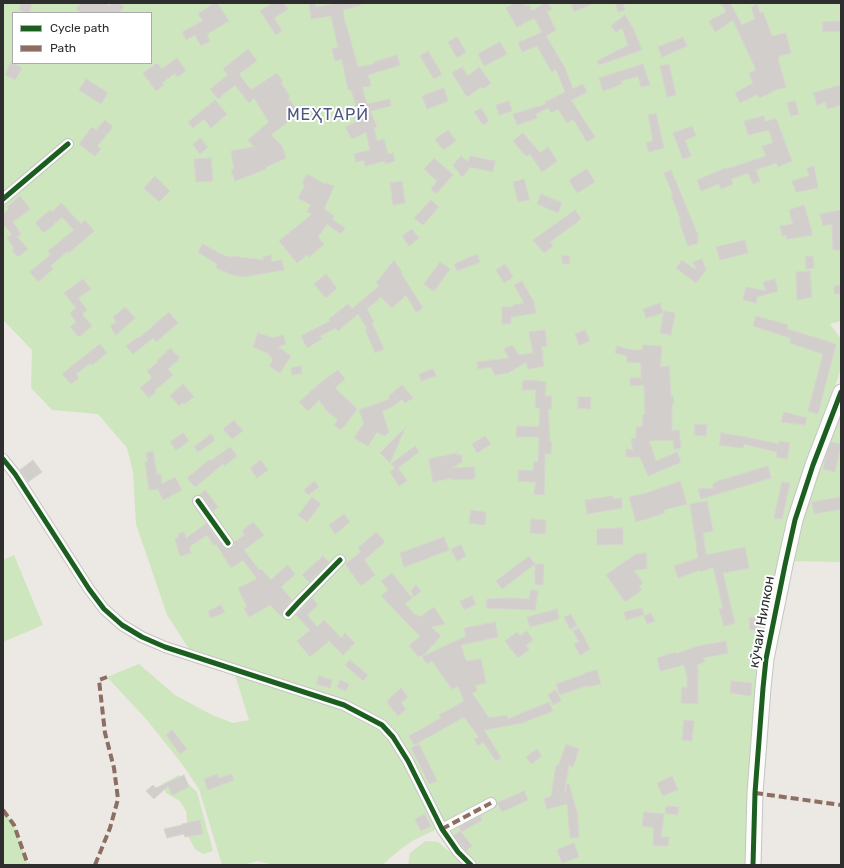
<!DOCTYPE html>
<html>
<head>
<meta charset="utf-8">
<style>
  body { margin:0 }
  #map { position:relative; width:844px; height:868px; overflow:hidden; background:#ece8e4; font-family:Rubik,sans-serif }
  canvas { display:block }
  .frame { position:absolute; inset:0; border:4px solid #2e2e2e; pointer-events:none }
  .legend { position:absolute; left:12px; top:12px; width:140px; height:52px; box-sizing:border-box; background:#fff; border:1px solid #ababab; margin:0; padding:5px 7px; list-style:none; font-size:12px; color:#2e2e2e }
  .legend li { display:flex; align-items:center; gap:8px; height:20px }
  .legend b { width:20px; border:1px solid #ababab }
</style>
</head>
<body>
<div id="map">
<canvas width="844" height="868"></canvas>
<div class="frame"></div>
<ul class="legend">
<li><b style="height:5px;background:#1b5e20"></b>Cycle path</li>
<li><b style="height:5px;background:#8d6e63"></b>Path</li>
</ul>
</div>
<script>
const c = document.querySelector('canvas').getContext('2d');
c.lineJoin = 'round';
function paint(path, color) { c.fillStyle = color; c.fill(path, 'evenodd'); }
const shape = rows => new Path2D(rows.map(r => 'M' + r).join(''));
function trace(path, color, width, dash) { c.strokeStyle = color; c.lineWidth = width; c.lineCap = dash ? 'butt' : 'round'; c.setLineDash(dash || []); c.stroke(path); }
function drawText(font, color, halo, rows, align = 'center') {
  c.font = font + ' Rubik,sans-serif'; c.lineWidth = 4; c.setLineDash([]); c.textBaseline = 'middle'; c.strokeStyle = halo; c.fillStyle = color; for (const [text, x, y, turn = 0] of rows) {
    c.save(); c.translate(x, y); c.rotate((+turn || 0) * Math.PI / 180); c.textAlign = isNaN(turn) ? turn : align; if (halo) c.strokeText(text, 0, 0); c.fillText(text, 0, 0); c.restore();
  }
}
const green = shape([
  [3,3,841,3,841,321,830,324,841,339,841,368,792,517,759,660,747,865,473,865,443,826,414,840,402,848,382,865,274,865,257,861,243,865,222,865,199,789,182,764,147,720,107,677,139,664,175,695,212,715,233,723,249,720,233,668,193,655,167,615,136,524,133,472,127,448,98,414,52,410,31,388,32,350,5,322,3,321],
  [13,13,151,13,151,63,13,63],
  [841,403,841,562,789,561],
  [14,555,43,625,3,642,3,560],
  [179,775,197,792,213,851,203,854,195,849,189,838,186,811,180,801,166,793,162,784],
  [3,810,14,825,28,865,3,865],
  [425,841,438,842,462,862,468,865,408,865,410,853]
]);
const building = shape([
  [21,3,32,3,29,13,19,10,21,3],
  [81,3,106,3,109,6,112,3,119,3,124,7,119,13,81,13,76,9,81,3],
  [214,3,217,3,229,21,207,34,210,41,201,46,195,35,186,40,182,32,203,21,198,14,214,3],
  [273,3,284,3,288,9,274,18,282,31,276,35,260,11,273,3],
  [309,3,315,3,316,7,338,3,361,3,361,5,343,10,344,14,343,14,358,67,374,64,374,62,397,55,400,65,368,75,371,86,362,87,367,104,390,99,391,106,370,111,377,126,374,128,377,141,384,139,388,154,393,153,395,161,385,164,385,161,365,166,364,160,356,162,354,154,370,150,366,132,352,139,345,127,356,122,354,113,358,112,351,90,348,90,342,59,335,61,332,49,338,47,331,16,311,19,309,3],
  [515,3,524,3,525,6,529,5,532,11,545,3,548,3,552,9,547,12,556,30,546,36,565,68,573,89,583,84,587,92,571,100,595,137,587,142,573,119,567,123,558,109,551,113,548,108,536,114,537,118,517,125,513,114,546,104,545,102,565,92,556,69,552,72,537,46,522,52,518,43,542,32,534,18,517,27,506,8,515,3],
  [576,3,594,3,574,12,571,5,576,3],
  [615,3,623,3,625,10,618,12,615,3],
  [721,3,730,3,742,25,755,19,751,7,757,4,760,13,763,12,772,36,786,33,791,53,779,56,779,59,778,59,786,87,772,91,772,92,759,98,758,94,740,103,735,93,753,83,749,73,756,70,733,20,715,32,709,21,726,12,721,3],
  [625,15,634,30,642,50,599,65,597,61,628,45,622,28,616,32,611,26,625,15],
  [841,21,841,31,823,32,822,22,841,21],
  [457,37,466,52,457,58,448,42,457,37],
  [683,37,687,46,662,57,658,47,683,37],
  [500,42,507,54,484,66,478,54,500,42],
  [248,49,257,61,239,74,251,90,277,73,283,82,281,83,290,97,288,98,299,113,271,135,282,146,286,158,266,167,266,169,235,181,231,170,234,169,231,151,254,147,248,140,269,122,254,98,249,103,235,85,218,99,210,89,228,75,223,69,248,49],
  [428,51,442,74,434,79,420,56,428,51],
  [177,58,186,71,177,77,175,73,162,83,164,85,156,91,143,73,157,63,162,69,177,58],
  [11,62,22,68,15,80,5,75,11,62],
  [643,64,650,85,641,87,638,76,621,81,622,84,603,91,599,78,643,64],
  [669,64,676,95,667,97,660,66,669,64],
  [462,67,468,76,479,67,491,83,483,89,481,87,467,97,452,73,462,67],
  [86,79,108,93,101,104,79,90,86,79],
  [841,85,841,105,827,109,825,102,817,105,813,93,841,85],
  [444,88,448,101,427,109,422,96,444,88],
  [215,100,227,114,211,128,204,119,193,128,188,122,215,100],
  [509,101,512,111,499,115,496,105,509,101],
  [795,101,799,114,791,116,787,103,795,101],
  [481,108,489,121,483,125,474,112,481,108],
  [656,113,664,148,649,152,646,143,653,141,648,115,656,113],
  [764,116,765,122,776,118,792,161,778,167,776,163,756,170,760,181,753,184,748,173,731,179,733,184,721,189,719,184,701,191,697,180,726,168,727,169,766,156,762,146,773,143,769,130,748,135,744,121,764,116],
  [105,120,113,127,97,146,101,149,95,156,79,144,92,127,96,130,105,120],
  [692,126,696,136,685,140,691,156,683,159,673,133,692,126],
  [448,130,456,141,443,150,435,139,448,130],
  [523,133,540,153,548,147,557,161,542,172,530,154,526,156,513,141,523,133],
  [200,138,208,147,200,154,193,145,200,138],
  [461,156,468,162,470,156,495,161,493,172,470,167,462,177,453,165,461,156],
  [211,158,213,181,196,182,194,159,211,158],
  [434,158,453,175,436,194,431,189,437,181,424,169,434,158],
  [814,166,818,188,796,192,792,181,809,176,807,168,814,166],
  [587,169,595,182,577,193,569,180,587,169],
  [671,170,698,235,698,243,688,246,679,221,681,221,671,195,673,195,664,173,671,170],
  [307,174,325,184,326,183,334,186,324,209,334,216,332,219,345,228,341,234,327,224,318,237,324,244,309,257,307,255,297,263,279,241,312,214,307,212,311,205,298,198,305,185,302,184,307,174],
  [155,176,170,191,159,202,144,188,155,176],
  [524,179,530,201,527,200,518,202,513,182,524,179],
  [402,181,405,203,393,205,390,183,402,181],
  [541,194,562,203,558,213,537,204,541,194],
  [20,196,30,209,13,222,21,234,17,237,28,249,18,257,12,250,14,248,7,238,12,234,3,224,3,214,9,209,7,207,20,196],
  [431,200,439,207,423,225,414,218,431,200],
  [61,203,81,224,85,220,94,231,69,253,68,251,50,266,53,269,38,282,30,272,50,255,48,251,74,230,62,217,44,233,35,223,50,210,52,212,61,203],
  [804,205,811,228,812,235,787,239,786,235,782,236,780,226,793,224,789,210,804,205],
  [575,210,581,219,550,242,553,246,544,253,533,240,575,210],
  [841,210,841,250,833,250,832,224,823,226,820,214,841,210],
  [412,229,419,238,409,246,402,236,412,229],
  [745,240,748,253,720,260,716,247,745,240],
  [203,244,219,253,231,258,231,256,264,260,263,257,271,255,272,262,282,260,284,270,242,277,229,274,229,273,216,268,217,264,198,252,203,244],
  [477,254,480,262,457,271,454,264,477,254],
  [562,255,570,256,569,264,562,264,562,255],
  [813,256,814,268,806,269,805,257,813,256],
  [702,259,706,270,696,283,676,268,682,260,697,271,693,262,702,259],
  [394,260,402,272,401,273,423,308,416,312,406,295,392,308,381,297,367,309,374,322,372,323,384,349,375,353,365,329,367,328,358,314,338,331,336,328,320,336,322,339,307,348,301,336,330,321,329,319,348,304,352,309,379,286,376,283,394,260],
  [440,262,450,269,434,291,424,284,440,262],
  [505,264,513,277,504,283,496,270,505,264],
  [810,271,812,297,797,300,796,272,810,271],
  [326,274,337,288,326,298,314,284,326,274],
  [83,279,91,289,78,298,87,310,82,314,92,326,79,337,70,327,76,322,70,313,76,308,64,293,83,279],
  [775,279,778,291,757,297,756,303,743,300,746,287,766,291,763,282,775,279],
  [522,281,534,302,536,313,511,317,511,324,502,324,502,307,513,307,513,305,524,303,514,285,522,281],
  [841,285,841,294,834,294,834,286,841,285],
  [660,303,663,313,646,318,643,309,660,303],
  [125,307,135,318,116,335,110,326,116,322,113,317,125,307],
  [664,311,675,313,671,335,660,333,664,311],
  [169,312,178,323,156,342,153,338,133,354,126,346,138,337,139,338,169,312],
  [756,316,788,325,787,329,836,344,818,414,808,411,823,354,790,343,791,338,753,326,756,316],
  [545,330,547,346,541,347,542,351,544,352,542,353,544,366,528,369,526,362,508,373,495,375,491,367,478,369,477,362,509,358,504,349,512,345,519,355,533,353,529,332,545,330],
  [585,330,590,341,579,345,575,334,585,330],
  [258,333,273,338,283,335,286,344,278,347,291,356,280,373,269,366,273,360,268,353,253,347,258,333],
  [100,344,107,353,92,365,90,363,76,374,79,378,71,384,62,374,100,344],
  [643,345,662,346,660,367,669,366,671,397,673,396,674,404,672,404,672,431,679,430,681,448,674,449,673,440,649,441,656,461,677,452,681,462,648,476,640,457,626,457,626,449,633,450,631,439,636,438,636,427,642,427,643,415,645,415,644,385,630,386,630,378,641,378,641,363,627,362,627,356,615,353,617,346,632,350,642,350,643,345],
  [170,348,180,358,168,369,173,375,155,390,156,392,149,398,140,388,152,378,147,371,158,362,157,361,170,348],
  [301,366,302,373,292,375,291,368,301,366],
  [433,369,436,376,421,381,419,374,433,369],
  [338,370,345,379,335,388,357,409,341,430,334,425,338,420,327,411,319,400,308,411,299,402,319,384,338,370],
  [530,380,546,382,545,396,552,396,551,409,548,409,550,442,552,442,551,454,545,454,544,495,534,494,536,482,518,481,519,470,533,471,534,462,538,462,539,437,516,437,517,426,539,427,540,408,535,408,536,390,522,390,523,381,530,380],
  [183,384,194,397,184,404,183,402,179,406,170,396,183,384],
  [402,385,413,398,405,403,402,399,392,407,382,411,389,432,385,436,377,432,368,446,354,438,364,423,359,410,390,399,388,397,402,385],
  [578,397,591,397,590,409,578,408,578,397],
  [784,412,807,418,805,425,781,422,784,412],
  [234,420,243,431,232,439,223,429,234,420],
  [695,424,707,425,706,436,694,435,695,424],
  [405,428,390,463,380,453,405,428],
  [183,433,189,441,176,450,170,442,183,433],
  [721,433,746,437,779,444,779,441,790,443,787,459,776,457,777,452,744,444,743,448,719,445,721,433],
  [211,434,214,438,214,441,198,452,194,447,211,434],
  [485,436,491,444,477,453,472,444,485,436],
  [831,442,841,444,835,472,823,469,826,456,831,442],
  [415,446,419,452,398,468,407,481,399,486,390,472,395,468,391,464,415,446],
  [230,447,237,456,224,466,223,464,195,487,187,478,210,459,211,461,230,447],
  [153,451,157,475,161,474,162,484,175,477,182,490,163,500,158,489,149,490,145,462,148,461,146,453,153,451],
  [457,453,457,455,462,455,462,462,452,468,475,467,475,479,452,480,452,478,433,482,429,459,457,453],
  [33,460,42,472,28,482,20,470,33,460],
  [261,460,268,470,257,478,250,468,261,460],
  [768,466,771,478,701,499,698,489,703,488,713,489,713,484,716,483,715,482,768,466],
  [314,481,319,487,308,495,304,490,314,481],
  [680,481,687,504,664,510,665,513,636,522,629,497,647,493,680,481],
  [782,482,790,483,782,519,774,518,782,482],
  [205,490,218,507,213,511,203,497,199,495,205,490],
  [613,496,613,499,622,498,622,508,587,514,585,500,613,496],
  [312,497,321,504,307,522,298,515,312,497],
  [841,497,841,509,814,514,812,502,841,497],
  [707,501,713,531,703,533,706,555,745,547,749,568,723,573,735,623,724,626,719,609,723,608,713,567,701,572,700,570,678,578,674,566,698,558,690,504,707,501],
  [471,510,486,512,485,525,469,523,471,510],
  [344,514,350,522,335,534,329,525,344,514],
  [531,519,546,520,545,534,530,533,531,519],
  [253,522,264,535,244,550,259,570,261,569,271,580,287,565,295,574,281,587,292,600,283,610,282,613,282,617,270,605,249,617,244,608,247,607,238,588,257,579,243,560,231,568,216,544,214,546,207,535,189,547,191,553,180,556,175,539,179,537,178,534,184,532,186,538,206,524,223,547,229,549,234,546,234,542,245,535,242,531,253,522],
  [623,528,623,544,597,545,597,529,623,528],
  [376,532,385,542,364,560,375,575,361,586,345,564,361,552,358,548,376,532],
  [444,537,449,550,404,567,400,553,444,537],
  [461,545,466,556,457,561,451,549,461,545],
  [646,553,647,569,634,570,643,583,639,586,642,590,625,602,606,575,636,554,646,553],
  [323,556,329,562,309,582,302,575,323,556],
  [529,556,535,564,502,589,496,581,529,556],
  [535,564,536,565,537,564,544,564,543,585,535,585,535,564],
  [392,573,412,598,405,604,415,615,416,614,420,617,434,607,445,624,431,627,441,636,422,657,421,655,419,657,409,646,420,636,381,596,388,590,381,581,392,573],
  [416,585,421,591,413,597,411,590,416,585],
  [531,590,538,591,535,610,486,608,487,599,511,598,529,599,531,590],
  [472,596,476,604,464,610,460,601,472,596],
  [312,598,318,605,307,615,317,627,324,620,341,638,345,633,355,643,343,655,329,641,310,657,297,641,310,630,296,615,312,598],
  [221,605,225,612,211,618,208,611,221,605],
  [642,608,644,615,626,620,624,612,642,608],
  [557,609,559,619,530,627,527,617,557,609],
  [651,613,655,621,647,624,644,616,651,613],
  [571,614,577,626,570,629,564,617,571,614],
  [761,617,762,630,750,630,749,618,761,617],
  [495,622,498,637,461,645,466,661,481,659,486,683,475,685,477,691,472,693,489,718,507,715,508,719,549,702,553,711,522,723,484,730,501,758,496,761,483,742,478,746,474,739,479,737,464,717,414,745,409,736,441,718,439,715,464,701,458,686,452,689,432,661,427,664,422,657,466,636,464,628,495,622],
  [579,628,590,649,580,655,574,644,579,642,573,631,579,628],
  [527,631,533,640,526,645,529,650,518,658,505,641,517,632,520,636,527,631],
  [726,641,728,653,703,658,705,662,697,665,699,673,698,673,698,704,681,703,682,687,687,688,687,676,684,665,660,671,657,658,676,652,676,654,698,646,726,641],
  [350,660,368,675,363,681,345,665,350,660],
  [597,670,601,684,588,687,588,685,560,695,556,684,585,674,585,673,597,670],
  [319,676,332,680,330,688,316,684,319,676],
  [340,680,349,684,346,691,337,687,340,680],
  [731,681,752,683,751,696,730,693,731,681],
  [401,688,408,697,401,703,406,709,398,716,388,704,389,702,387,701,401,688],
  [556,690,561,701,553,705,548,694,556,690],
  [684,720,694,721,692,741,682,740,684,720],
  [172,730,187,749,180,754,166,735,172,730],
  [419,744,437,781,429,784,411,748,419,744],
  [566,744,579,749,573,767,569,765,564,793,566,792,566,784,569,784,577,812,579,837,570,838,567,804,547,809,544,799,551,796,556,766,559,764,566,744],
  [537,749,542,756,531,764,526,757,537,749],
  [217,774,219,778,232,774,234,780,208,790,204,779,217,774],
  [184,775,189,787,172,795,168,786,154,799,146,791,153,785,156,788,184,775],
  [672,776,678,790,663,796,657,783,672,776],
  [524,791,528,800,502,812,497,803,524,791],
  [666,806,679,807,677,815,665,813,666,806],
  [644,812,664,814,661,837,669,837,668,846,653,846,654,828,642,826,644,812],
  [425,814,431,826,421,831,415,819,425,814],
  [480,816,482,820,461,832,472,846,466,851,454,835,461,831,459,827,480,816],
  [200,820,203,834,185,837,184,834,167,838,164,829,182,825,182,824,200,820],
  [574,843,579,857,562,863,557,850,574,843]
]);
const street = shape([
  [3,199,68,144],
  [3,459,15,474,89,589,104,609,122,625,142,637,165,647,344,705,382,725,393,737,408,761,442,829,458,852,471,865],
  [198,501,228,543],
  [288,614,299,602,340,560],
  [442,829,491,803]
]);
const secondary = shape([
  [753,865,755,793,763,688,766,659,785,565,795,520,813,465,841,392]
]);
const quiet = shape([
  [755,793,841,805],
  [3,810,14,825,28,865],
  [442,829,491,803],
  [95,865,110,828,118,799,114,768,105,733,99,680,107,677]
]);
const cycleway = shape([
  [3,199,68,144],
  [3,459,15,474,89,589,104,609,122,625,142,637,165,647,344,705,382,725,393,737,408,761,442,829,458,852,471,865],
  [198,501,228,543],
  [288,614,299,602,340,560],
  [753,865,755,793,763,688,766,659,785,565,795,520,813,465,841,392]
]);
const streetNames = [
  ["кӯчаи Нилкон",762,622,-80]
];
const quarterNames = [
  ["МЕҲТАРӢ",328,115]
];
paint(green, '#cee6be');
paint(building, '#d1cecb');
trace(building, '#d7d4d0', 1);
trace(street, '#c5c4c5', 12);
trace(secondary, '#c5c4c5', 17);
trace(street, '#fcfcfb', 10);
trace(secondary, '#fcfcfb', 15);
trace(quiet, '#8d6e63', 4, [8, 4]);
trace(cycleway, '#1b5e20', 5);
drawText('14px', '#2e2e2e', '#fff', streetNames);
c.letterSpacing = '1px';
drawText('16px', '#4d5680', '#fff', quarterNames);
c.letterSpacing = '0px';
</script>
</body>
</html>
